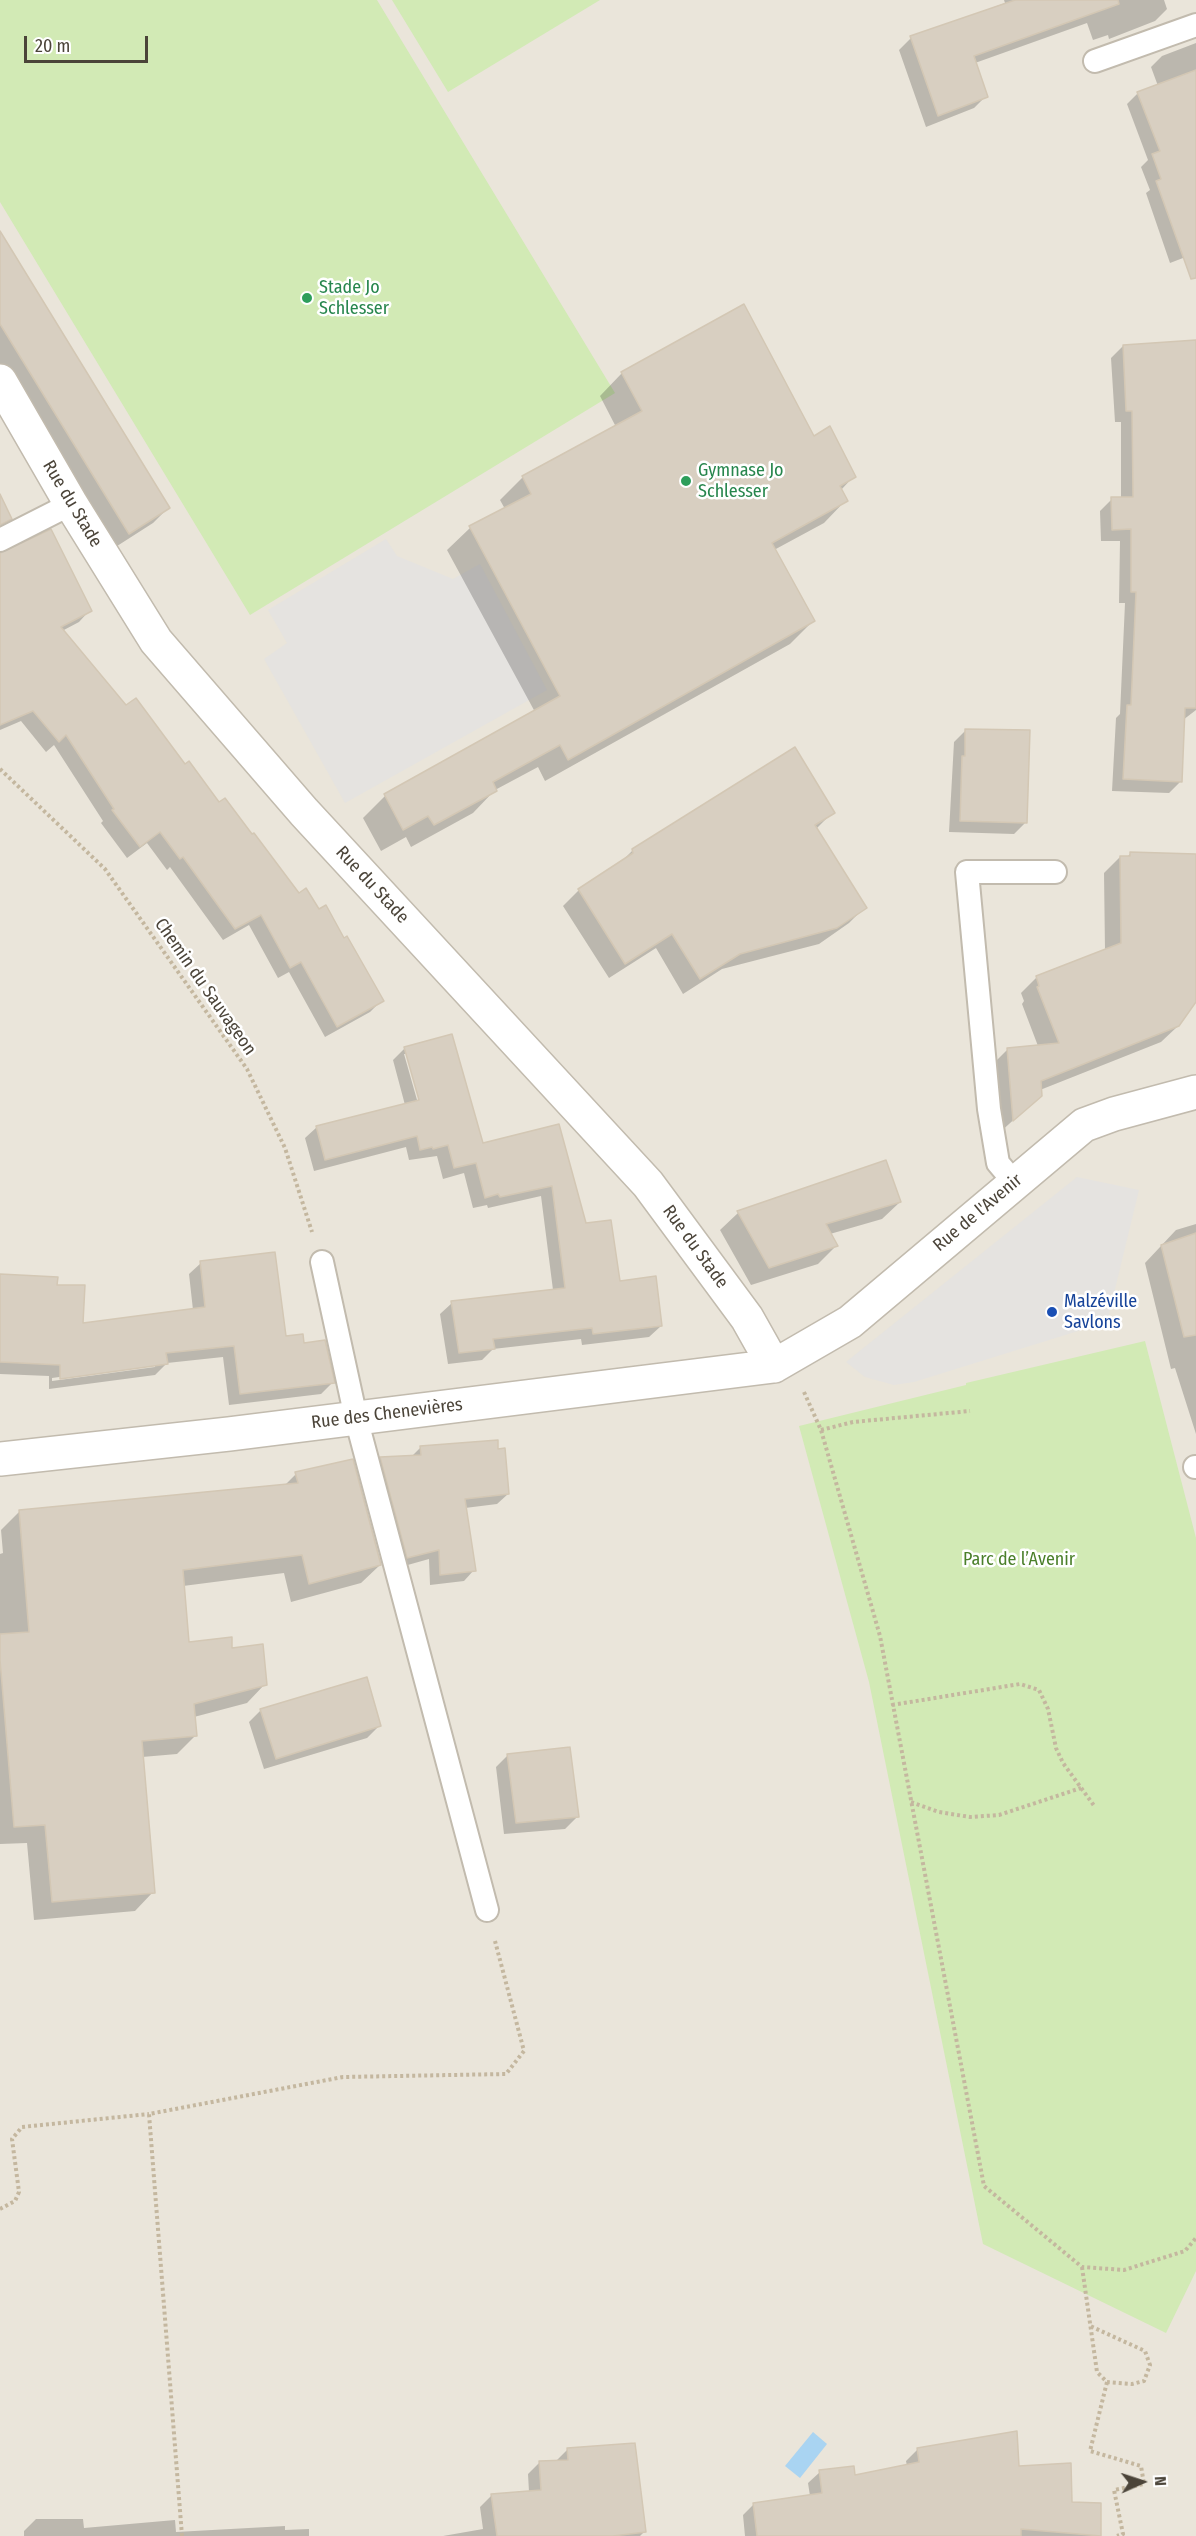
<!DOCTYPE html>
<html>
<head>
<meta charset="utf-8">
<style>
  body { margin:0 }
  #map { position:relative; width:1196px; height:2536px; overflow:hidden; background:#f6f3ec; font-family:"Fira Sans Condensed",sans-serif }
  canvas { display:block }
  .north { position:absolute; left:1112px; top:2452px; width:60px; height:60px; -webkit-text-stroke:4px #fff; paint-order:stroke; rotate:87deg; font-size:16px; font-weight:700; line-height:24px; text-align:center; color:#4b4439 }
  .north::after { content:''; display:block; margin:auto; width:21px; height:27px; background:#4b4439; clip-path:polygon(50% 0,100% 100%,50% 72%,0 100%) }
  .scale { position:absolute; left:24px; top:36px; width:124px; height:27px; box-sizing:border-box; border:3px solid #4b4439; border-top:0; padding-left:8px; font-size:18px; line-height:21px; white-space:nowrap; color:#4b4439; -webkit-text-stroke:4px #fff; paint-order:stroke }
</style>
</head>
<body>
<div id="map">
<canvas width="1196" height="2536"></canvas>
<div class="north">N</div>
<div class="scale">20 m</div>
</div>
<script>
const c = document.querySelector('canvas').getContext('2d');
c.lineJoin = 'round';
function paint(path, color) { c.fillStyle = color; c.fill(path, 'evenodd'); }
const shape = rows => new Path2D(rows.map(r => 'M' + r).join(''));
function trace(path, color, width, dash) { c.strokeStyle = color; c.lineWidth = width; c.lineCap = dash ? 'butt' : 'round'; c.setLineDash(dash || []); c.stroke(path); }
function drawText(font, color, halo, rows, align = 'center') {
  c.font = font + ' "Fira Sans Condensed",sans-serif'; c.lineWidth = 5; c.setLineDash([]); c.textBaseline = 'middle'; c.strokeStyle = halo; c.fillStyle = color; for (const [text, x, y, turn = 0] of rows) {
    c.save(); c.translate(x, y); c.rotate((+turn || 0) * Math.PI / 180); c.textAlign = isNaN(turn) ? turn : align; if (halo) c.strokeText(text, 0, 0); c.fillText(text, 0, 0); c.restore();
  }
}
const residential = shape([
  [0,0,1196,0,1196,2536,0,2536]
]);
const green = shape([
  [0,0,377,0,615,393,250,615,0,202],
  [392,0,600,0,448,92],
  [1145,1341,1196,1538,1196,2271,1166,2333,983,2244,869,1682,799,1426,966,1385,966,1383]
]);
const parking = shape([
  [386,539,397,556,453,579,480,564,547,690,345,803,264,659,287,643,268,610],
  [1077,1177,1139,1190,1107,1322,914,1382,894,1385,865,1377,846,1362]
]);
const water = shape([
  [813,2432,827,2444,800,2478,785,2466]
]);
const shadow = shape([
  [1004,0,1164,0,1167,9,1155,21,1109,39,1108,35,1093,40,1087,23,975,63,986,96,974,108,926,127,899,50,911,38,1005,3],
  [1196,43,1196,253,1170,263,1146,193,1150,190,1141,167,1148,160,1127,104,1138,93,1158,86,1151,67,1162,56],
  [0,234,168,508,153,523,114,548,0,364],
  [1196,341,1196,710,1183,720,1181,781,1169,793,1112,791,1116,718,1120,714,1125,603,1119,603,1120,541,1101,541,1100,511,1112,499,1121,499,1121,422,1115,422,1111,358,1123,346],
  [622,373,813,438,854,476,841,490,846,500,824,523,774,550,813,621,790,644,545,781,538,767,495,790,473,813,411,847,406,837,381,851,363,818,385,796,535,712,447,550,470,528,505,509,500,500,523,477,616,427,600,396],
  [0,553,90,610,79,622,62,631,126,707,184,766,298,895,318,911,343,940,382,1000,370,1012,325,1037,289,972,278,978,249,925,223,940,170,867,167,870,147,843,127,858,101,823,103,821,54,745,46,752,21,721,0,730],
  [966,730,1026,822,1014,834,949,832,954,742],
  [833,812,816,829,865,907,849,923,819,944,722,969,683,994,656,948,609,978,563,906,579,890,620,863,633,850],
  [1130,854,1196,856,1196,1000,1178,1026,1161,1042,1040,1090,1041,1095,998,1134,992,1065,1008,1049,1038,1046,1022,1004,1024,1001,1021,993,1037,977,1105,951,1104,873,1120,857,1127,857],
  [405,1048,482,1145,558,1126,585,1225,618,1283,661,1326,649,1337,582,1345,581,1339,493,1349,482,1360,448,1364,440,1314,452,1303,553,1290,541,1196,488,1208,487,1205,473,1208,464,1173,443,1179,437,1156,409,1160,406,1147,314,1171,305,1138,317,1127,405,1105,393,1060],
  [404,1054,407,1054,422,1107,419,1107],
  [885,1162,900,1202,882,1219,830,1234,836,1246,818,1264,751,1285,720,1230,738,1213],
  [1196,1224,1196,1434,1175,1368,1171,1369,1145,1263,1176,1230],
  [201,1263,285,1338,303,1345,333,1382,321,1394,229,1405,223,1357,167,1363,155,1375,49,1389,49,1376,0,1374,0,1275,56,1287,82,1325,193,1310,189,1274],
  [155,1364,155,1367,52,1381,52,1378],
  [421,1447,508,1494,497,1504,465,1508,474,1570,464,1581,430,1585,429,1559,397,1568,371,1469,381,1459,411,1457],
  [296,1474,380,1565,361,1583,291,1602,284,1573,183,1586,188,1644,231,1649,265,1684,247,1703,194,1717,196,1735,177,1754,142,1757,153,1892,135,1911,34,1920,27,1843,0,1844,0,1554,3,1553,1,1530,19,1512,284,1486],
  [261,1710,379,1726,367,1738,264,1769,249,1722],
  [508,1755,577,1817,565,1829,504,1834,496,1767],
  [567,2450,644,2532,640,2536,443,2536,483,2529,480,2507,492,2495,529,2492,528,2474,540,2462,555,2462],
  [917,2450,1018,2468,1070,2503,1099,2504,1099,2536,745,2536,743,2515,754,2504,810,2496,808,2483,820,2472,854,2476,907,2466,906,2461],
  [36,2519,83,2519,84,2528,175,2520,176,2532,285,2526,285,2530,309,2529,309,2536,24,2536,24,2531]
]);
const building = shape([
  [1015,0,1118,0,1119,4,974,56,988,97,938,116,910,36,1015,0],
  [1196,70,1196,278,1191,279,1156,181,1161,179,1152,154,1160,151,1137,92,1196,70],
  [0,231,170,508,129,534,0,324,0,231],
  [744,304,814,436,830,426,856,477,840,486,848,501,772,543,815,621,568,760,560,745,493,782,497,791,434,825,428,816,403,830,384,794,560,696,469,526,531,494,522,476,642,411,621,372,744,304],
  [1196,340,1196,708,1185,708,1182,782,1123,779,1127,705,1131,705,1136,592,1131,592,1131,529,1112,530,1111,497,1133,497,1132,411,1126,411,1123,345,1196,340],
  [0,494,12,519,0,525,0,494],
  [51,529,92,611,61,627,126,705,136,698,185,764,189,761,219,802,225,798,252,834,254,833,299,893,306,888,319,909,326,905,344,938,347,936,384,1001,337,1027,301,962,290,968,261,915,235,929,183,857,180,859,160,832,140,847,112,810,114,809,66,735,59,742,33,711,0,725,0,553,51,529],
  [965,729,1030,730,1027,823,960,821,962,756,965,756,965,729],
  [795,747,835,813,815,825,867,908,837,928,740,954,700,979,672,934,625,964,578,889,633,853,632,849,795,747],
  [1130,852,1196,854,1196,1002,1179,1026,1041,1081,1042,1096,1013,1121,1007,1048,1059,1043,1037,987,1039,986,1036,976,1121,943,1120,856,1130,856,1130,852],
  [452,1034,483,1143,559,1124,586,1223,611,1220,620,1281,656,1276,662,1326,593,1334,592,1328,493,1339,495,1349,459,1353,451,1301,565,1288,552,1186,500,1197,498,1194,485,1198,476,1163,454,1168,448,1145,433,1149,432,1147,420,1150,417,1136,325,1160,316,1126,419,1100,404,1047,452,1034],
  [886,1160,901,1202,826,1224,838,1246,769,1268,737,1211,886,1160],
  [1196,1233,1196,1335,1184,1337,1161,1245,1196,1233],
  [275,1252,286,1336,303,1334,304,1343,325,1340,335,1383,240,1394,234,1346,166,1353,168,1364,60,1379,60,1365,0,1362,0,1274,58,1277,57,1285,85,1285,83,1323,205,1307,200,1261,275,1252],
  [498,1440,498,1449,505,1448,509,1494,465,1499,476,1571,440,1575,439,1550,407,1558,380,1457,421,1455,420,1446,498,1440],
  [353,1459,381,1565,309,1584,302,1555,183,1570,189,1642,232,1637,232,1648,263,1644,267,1685,194,1704,197,1736,142,1741,155,1893,52,1902,45,1825,14,1827,0,1660,0,1634,29,1632,19,1510,298,1483,295,1472,353,1459],
  [367,1677,381,1726,276,1759,260,1709,367,1677],
  [570,1747,579,1817,516,1823,507,1754,570,1747],
  [1017,2431,1019,2466,1071,2463,1072,2502,1101,2503,1101,2536,1021,2529,1021,2536,757,2536,753,2503,822,2493,819,2470,854,2466,855,2475,919,2462,917,2448,1017,2431],
  [635,2443,646,2532,613,2536,497,2536,491,2494,541,2490,539,2461,568,2460,567,2448,635,2443]
]);
const path = shape([
  [0,769,105,869,247,1069,285,1148,312,1232],
  [804,1392,821,1430,880,1636,984,2186,1082,2267,1124,2270,1185,2251,1196,2238],
  [821,1430,853,1422,970,1411],
  [892,1705,1020,1684,1039,1690,1048,1709,1056,1748,1063,1763,1095,1807],
  [911,1802,939,1812,970,1817,999,1815,1081,1788],
  [0,2209,15,2201,19,2192,12,2139,22,2127,149,2114],
  [1082,2267,1097,2372,1107,2382,1132,2384,1144,2381,1150,2365,1145,2351,1090,2326],
  [1107,2382,1090,2451,1141,2466,1144,2484,1114,2490,1123,2534,1117,2536],
  [182,2536,149,2114,343,2077,506,2074,524,2051,495,1941]
]);
const service = shape([
  [1095,61,1196,25],
  [0,540,71,504],
  [1014,1182,998,1163,989,1109,967,872,1055,872],
  [322,1262,356,1418,487,1910],
  [1195,1467,1196,1467]
]);
const minor = shape([
  [0,381,71,504,156,641,304,812,648,1184,747,1318,774,1366],
  [0,1459,229,1434,774,1366,850,1322,1084,1125,1114,1114,1196,1092]
]);
const markers = [
  [307,298,6,"#2e9e5b"],
  [686,481,6,"#2e9e5b"],
  [1052,1312,6,"#1a4fb4"]
];
const leisureNames = [
  ["Stade Jo",319,288],
  ["Schlesser",319,309],
  ["Gymnase Jo",698,471],
  ["Schlesser",698,492]
];
const streetNames = [
  ["Rue du Stade",72,504,59],
  ["Rue du Stade",372,885,47],
  ["Chemin du Sauvageon",205,987,55],
  ["Rue de l'Avenir",978,1213,-40],
  ["Rue du Stade",695,1247,54],
  ["Rue des Chenevières",387,1414,-7]
];
const transitNames = [
  ["Malzéville",1064,1302],
  ["Savlons",1064,1323]
];
const parkNames = [
  ["Parc de l’Avenir",1019,1560]
];
paint(residential, '#eae5da');
paint(green, '#d2eab5');
paint(parking, '#e5e3e0');
paint(water, '#a9d4f2');
paint(shadow, '#0003');
paint(building, '#d8cfc1');
trace(building, '#d3c7b4', 1.5);
trace(service, '#c2bbae', 26);
trace(minor, '#c2bbae', 36);
trace(path, '#c4b79f', 4, [3, 3]);
trace(service, '#fff', 22);
trace(minor, '#fff', 33);
for (const [x, y, r, color] of markers) { const dot = new Path2D(); dot.arc(x, y, r, 0, 2 * Math.PI); c.fillStyle = color; c.fill(dot); trace(dot, '#fff', 2); }
drawText('18px', '#27864d', '#fff', leisureNames, 'left');
drawText('18px', '#4b4439', '#fff', streetNames);
drawText('18px', '#164399', '#fff', transitNames, 'left');
drawText('18px', '#4a7f2a', '#fff', parkNames);
</script>
</body>
</html>
